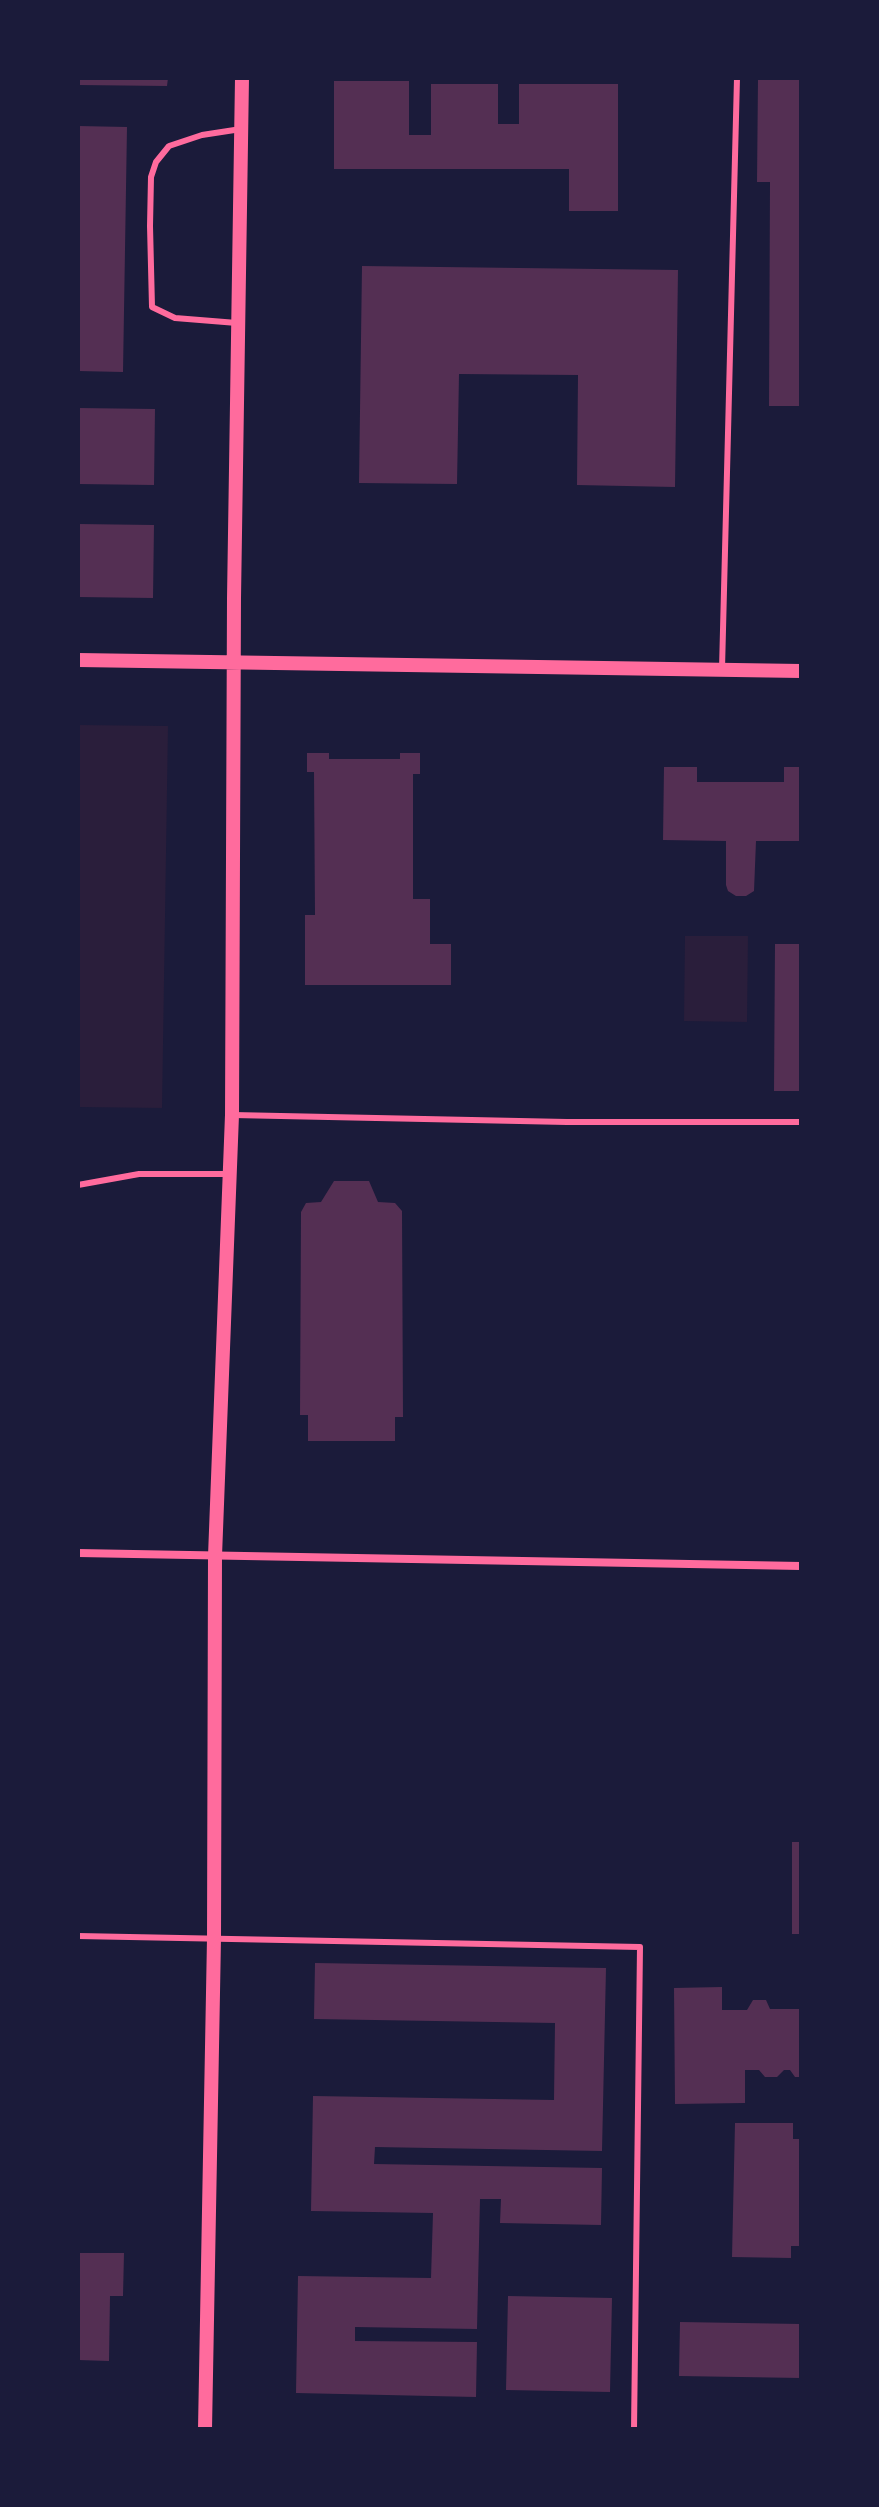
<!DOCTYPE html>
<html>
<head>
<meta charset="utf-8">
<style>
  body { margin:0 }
  #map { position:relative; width:879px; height:2507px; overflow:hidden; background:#1b1b3a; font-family:Roboto,sans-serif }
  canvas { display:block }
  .frame { position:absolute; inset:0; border:80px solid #1b1b3a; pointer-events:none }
</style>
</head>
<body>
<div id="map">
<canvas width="879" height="2507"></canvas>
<div class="frame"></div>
</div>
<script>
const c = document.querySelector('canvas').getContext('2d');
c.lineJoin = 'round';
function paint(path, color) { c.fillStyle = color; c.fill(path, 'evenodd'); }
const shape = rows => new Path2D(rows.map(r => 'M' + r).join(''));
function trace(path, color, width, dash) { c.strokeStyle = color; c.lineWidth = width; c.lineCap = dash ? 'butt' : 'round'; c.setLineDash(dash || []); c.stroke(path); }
const green = shape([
  [78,725,168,726,162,1108,78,1107],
  [685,936,748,936,747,1022,684,1021]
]);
const building = shape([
  [78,78,168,78,167,86,78,85],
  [758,78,801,78,801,406,769,406,770,182,757,182],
  [334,81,409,81,409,135,431,135,431,84,498,84,498,124,519,124,519,84,618,84,618,211,569,211,569,169,334,169],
  [78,126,127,127,123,372,78,371],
  [362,266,678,270,675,487,577,485,578,375,459,374,457,484,359,483],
  [78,408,155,409,154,485,78,484],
  [78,524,154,525,153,598,78,597],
  [307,753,329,753,329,759,400,759,400,753,420,753,420,774,413,774,413,899,430,899,430,944,451,944,451,985,305,985,305,915,315,915,314,772,307,772],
  [664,767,697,767,697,782,784,782,784,767,801,767,801,841,756,841,754,891,746,896,736,896,728,891,726,885,726,841,663,840],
  [775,944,801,944,801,1091,774,1091],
  [334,1181,369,1181,378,1202,395,1203,402,1211,403,1417,395,1417,395,1441,308,1441,308,1415,300,1415,301,1212,306,1203,321,1202],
  [792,1842,801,1842,801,1934,792,1934],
  [315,1963,606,1968,602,2151,375,2147,374,2164,602,2168,601,2225,500,2223,501,2199,480,2199,477,2329,355,2327,355,2341,477,2342,476,2397,296,2393,298,2276,431,2278,433,2213,311,2211,313,2096,554,2100,555,2023,314,2019],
  [722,1987,722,2010,747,2010,753,2000,766,2000,770,2009,801,2009,801,2077,795,2077,790,2070,784,2070,777,2077,765,2077,759,2070,745,2070,745,2103,675,2104,674,1988],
  [735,2123,793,2123,793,2139,801,2139,801,2246,791,2246,791,2258,732,2257],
  [78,2253,124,2253,123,2296,110,2296,109,2361,78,2360],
  [508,2296,612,2298,610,2392,506,2390],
  [680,2322,801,2324,801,2378,679,2376]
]);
const service = shape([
  [237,323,175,318,152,307,150,226,151,177,156,162,169,146,202,135,241,129],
  [722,669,737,78],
  [233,1115,567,1122,801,1122],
  [78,1185,139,1174,229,1174],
  [78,1936,640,1947,634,2429]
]);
const minor = shape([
  [78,1553,801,1566]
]);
const tertiary = shape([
  [78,660,801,671],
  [205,2429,214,1938,215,1556,232,1115,234,598,242,78]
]);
paint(green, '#2a1e3b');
paint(building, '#542f53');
trace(service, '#ff6b9d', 6);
trace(minor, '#ff6b9d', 8);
trace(tertiary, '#ff6b9d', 14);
</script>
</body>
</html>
